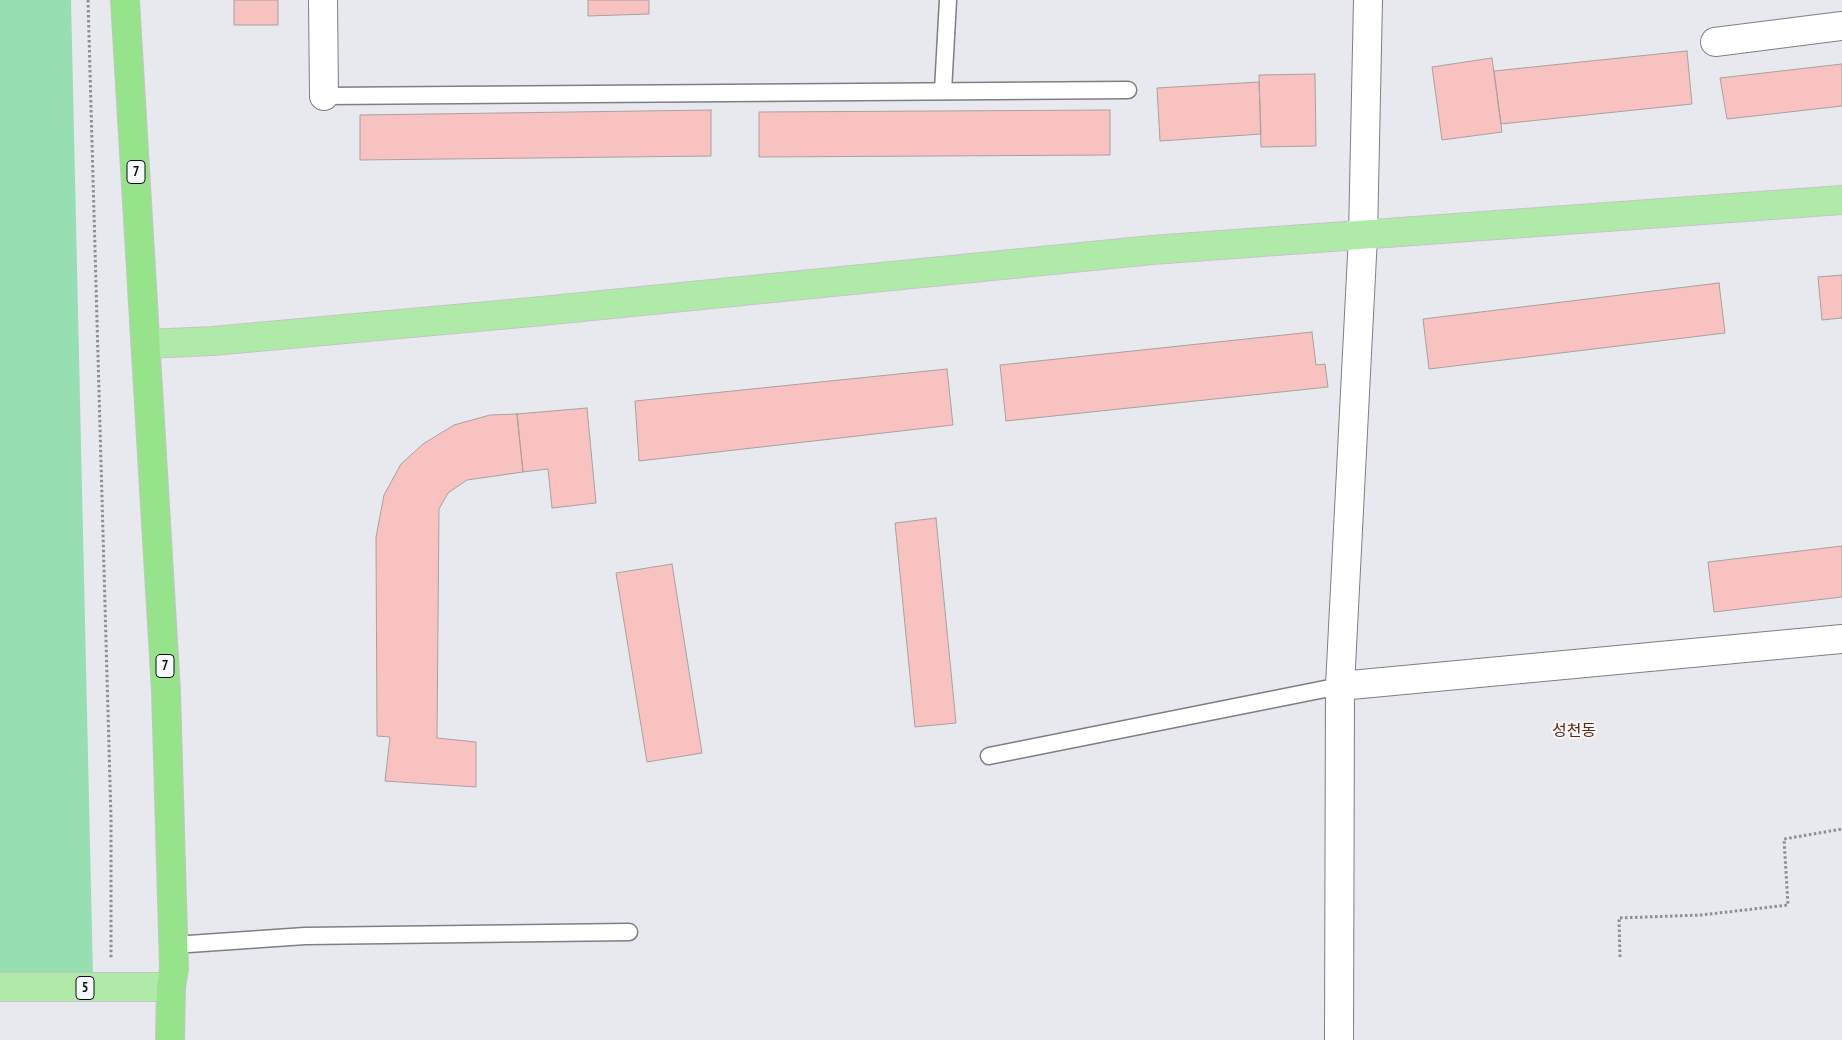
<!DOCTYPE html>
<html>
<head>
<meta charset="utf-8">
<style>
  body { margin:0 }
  canvas { display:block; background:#e7e9ee }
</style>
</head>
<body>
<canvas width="1842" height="1040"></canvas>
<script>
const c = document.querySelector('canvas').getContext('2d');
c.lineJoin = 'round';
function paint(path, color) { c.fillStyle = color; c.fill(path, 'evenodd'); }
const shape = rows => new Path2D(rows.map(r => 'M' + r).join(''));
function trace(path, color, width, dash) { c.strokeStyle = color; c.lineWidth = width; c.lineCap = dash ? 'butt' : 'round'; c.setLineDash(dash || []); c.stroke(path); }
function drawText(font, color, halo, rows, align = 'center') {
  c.font = font + ' "PT Sans Narrow","Noto Sans KR",sans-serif'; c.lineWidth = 4; c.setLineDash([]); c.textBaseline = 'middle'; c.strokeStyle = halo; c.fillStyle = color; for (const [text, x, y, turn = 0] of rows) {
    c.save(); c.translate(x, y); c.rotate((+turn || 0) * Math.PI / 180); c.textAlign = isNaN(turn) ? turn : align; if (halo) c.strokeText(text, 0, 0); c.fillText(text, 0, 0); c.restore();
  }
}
const green = shape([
  [0,0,71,0,93,978,0,976]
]);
const building = shape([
  [234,0,278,0,278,25,234,25,234,0],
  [588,0,649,0,649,14,588,16,588,0],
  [1687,51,1692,104,1501,124,1494,71,1687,51],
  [1492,58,1502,132,1442,140,1432,67,1492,58],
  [1842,64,1842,106,1727,119,1720,78,1842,64],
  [1315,74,1316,146,1261,147,1259,75,1315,74],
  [1259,82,1261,134,1160,141,1157,88,1259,82],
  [711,110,711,156,360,160,360,115,711,110],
  [1110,110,1110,155,759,157,759,112,1110,110],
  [1842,275,1842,318,1822,320,1818,277,1842,275],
  [1719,283,1725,333,1429,369,1423,319,1719,283],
  [1312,332,1316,365,1325,364,1328,387,1006,421,1000,365,1312,332],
  [947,369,953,425,639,461,635,401,947,369],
  [587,408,596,503,552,508,548,469,523,472,517,414,587,408],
  [517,414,523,472,467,480,448,493,439,509,437,738,476,742,476,787,385,781,390,737,377,736,376,537,384,495,401,464,423,444,454,425,490,415,517,414],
  [936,518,956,723,915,727,895,523,936,518],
  [1842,546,1842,597,1714,612,1708,562,1842,546],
  [672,564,702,753,647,762,616,573,672,564]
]);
const path = shape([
  [88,0,111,818,111,959],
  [1620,957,1619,918,1701,915,1788,905,1784,839,1842,829]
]);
const service = shape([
  [943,91,948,0],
  [324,96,1128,90],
  [989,756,1340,686],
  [174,945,305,936,629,932]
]);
const minor = shape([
  [323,0,324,96],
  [1715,42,1842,26],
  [1340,686,1842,639],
  [1339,1040,1340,686,1363,236,1368,0]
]);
const primary = shape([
  [147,344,213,341,532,312,1152,250,1842,200],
  [0,987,171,987]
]);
const trunk = shape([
  [125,0,166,691,174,969,171,987,170,1040]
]);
const shields = [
  [136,172,18],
  [165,666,18],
  [85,988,18]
];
const shieldNames = [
  ["7",136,172],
  ["7",165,666],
  ["5",85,988]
];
const neighbourhoodNames = [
  ["성천동",1574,731]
];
paint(green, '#97deb2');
paint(building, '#f7c2bf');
trace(building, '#a8a1a1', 1);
trace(service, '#7c7f84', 19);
trace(minor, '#7c7f84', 30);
trace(primary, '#c5c5c5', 30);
trace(trunk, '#c5c5c5', 30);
trace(path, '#8c8e91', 3, [2.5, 2.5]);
trace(service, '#fff', 16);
trace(minor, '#fff', 28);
trace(primary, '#b0eaa9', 28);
trace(trunk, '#96e38c', 28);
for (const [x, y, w] of shields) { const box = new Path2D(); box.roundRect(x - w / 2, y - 11.5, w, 23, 4); c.fillStyle = '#f4f7fc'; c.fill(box); trace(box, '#0c0d0f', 1); }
drawText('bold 14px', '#0c0d0f', null, shieldNames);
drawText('16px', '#66260a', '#f4f7fc', neighbourhoodNames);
</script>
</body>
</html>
